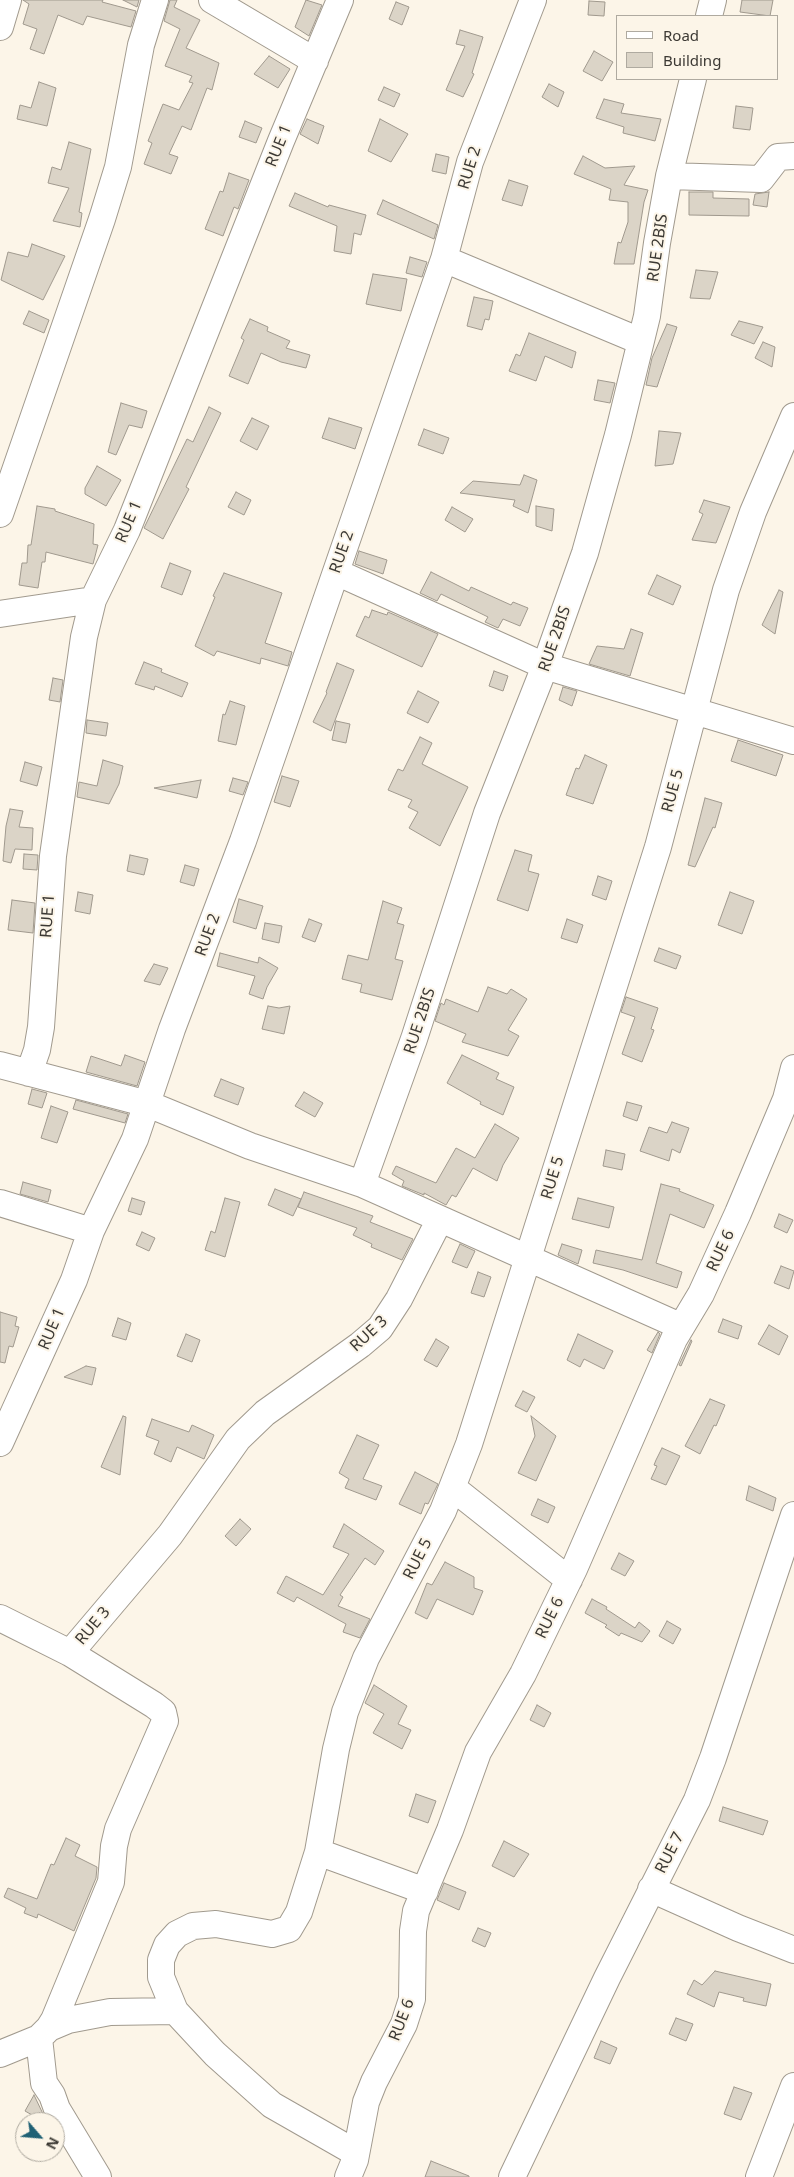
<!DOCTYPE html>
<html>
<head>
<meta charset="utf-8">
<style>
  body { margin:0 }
  #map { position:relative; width:794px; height:2177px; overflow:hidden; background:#fcf5e8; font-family:"Noto Sans",sans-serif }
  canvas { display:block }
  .legend { position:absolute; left:616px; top:15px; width:162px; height:65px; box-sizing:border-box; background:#fcf5e8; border:1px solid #afaaa0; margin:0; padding:6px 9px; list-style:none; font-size:15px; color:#3c3934 }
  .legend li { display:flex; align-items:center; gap:10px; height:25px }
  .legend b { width:25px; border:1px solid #afaaa0 }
  .north { position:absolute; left:15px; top:2112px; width:50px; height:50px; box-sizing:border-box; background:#fcf5e8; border:1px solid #afaaa0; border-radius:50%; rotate:117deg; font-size:14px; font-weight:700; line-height:20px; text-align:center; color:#3c3934 }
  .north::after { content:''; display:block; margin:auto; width:18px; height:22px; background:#206175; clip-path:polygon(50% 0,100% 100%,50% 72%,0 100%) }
</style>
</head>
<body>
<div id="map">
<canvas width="794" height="2177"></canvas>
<ul class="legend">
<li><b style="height:6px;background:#fff"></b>Road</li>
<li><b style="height:14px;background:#dbd4c7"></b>Building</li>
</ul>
<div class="north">N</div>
</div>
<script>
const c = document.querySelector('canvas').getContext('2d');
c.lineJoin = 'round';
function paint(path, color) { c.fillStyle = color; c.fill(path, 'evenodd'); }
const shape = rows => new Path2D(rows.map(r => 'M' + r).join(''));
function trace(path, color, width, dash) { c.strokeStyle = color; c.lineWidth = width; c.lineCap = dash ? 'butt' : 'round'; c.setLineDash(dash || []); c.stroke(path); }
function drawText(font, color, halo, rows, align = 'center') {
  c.font = font + ' "Noto Sans",sans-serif'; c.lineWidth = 4; c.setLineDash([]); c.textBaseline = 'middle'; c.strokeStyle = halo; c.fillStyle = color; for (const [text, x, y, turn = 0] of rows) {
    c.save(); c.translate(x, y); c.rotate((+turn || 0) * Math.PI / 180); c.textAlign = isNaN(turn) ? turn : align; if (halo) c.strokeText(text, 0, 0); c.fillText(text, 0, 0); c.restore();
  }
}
const building = shape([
  [23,0,103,0,102,2,136,11,131,27,87,16,83,25,58,15,44,54,30,49,37,29,23,24,29,4,23,0],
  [123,0,139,0,137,7,123,0],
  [170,0,177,0,174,7,200,20,186,48,219,63,212,90,207,88,191,130,182,126,169,154,178,157,171,174,144,164,152,143,148,141,163,104,179,110,193,83,189,82,192,76,165,66,180,29,164,21,170,0],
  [306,0,322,5,309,36,295,27,306,0],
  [742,0,773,0,770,16,740,12,742,0],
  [589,1,605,2,604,16,588,15,589,1],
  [396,2,409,7,402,25,389,19,396,2],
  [460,30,483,37,472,73,474,74,463,97,446,90,465,46,456,44,460,30],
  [594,51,613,62,602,81,583,71,594,51],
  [269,56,290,69,278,88,254,74,269,56],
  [39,82,56,88,47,126,17,119,20,105,31,108,39,82],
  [549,84,564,92,558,107,542,97,549,84],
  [384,87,400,94,394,107,378,100,384,87],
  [604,99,624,104,621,113,661,119,655,141,623,133,624,127,596,118,604,99],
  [736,106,753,108,750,130,733,128,736,106],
  [307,119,324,126,318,144,300,134,307,119],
  [380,119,408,134,391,162,368,151,380,119],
  [245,121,262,128,256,143,239,137,245,121],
  [69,142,91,149,79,212,82,213,80,227,53,221,69,188,48,183,52,167,61,170,69,142],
  [436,154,449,157,446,174,432,171,436,154],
  [583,156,605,168,635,166,624,185,648,190,644,202,634,264,614,264,618,242,621,243,628,222,628,202,609,200,611,189,574,174,583,156],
  [229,173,249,180,238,209,234,207,223,236,205,229,220,191,223,192,229,173],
  [509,180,528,186,522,206,502,200,509,180],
  [689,192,713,192,713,198,749,199,749,216,689,215,689,192],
  [769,192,767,207,753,205,755,194,769,192],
  [295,193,328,207,329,205,366,215,361,235,354,233,351,254,334,251,337,226,289,206,295,193],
  [383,200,438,225,434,239,377,214,383,200],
  [32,244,65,256,43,300,1,280,8,252,28,257,32,244],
  [410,257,427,262,422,277,406,273,410,257],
  [696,270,718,272,710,299,690,298,696,270],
  [373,274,407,279,401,311,366,304,373,274],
  [474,297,493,301,489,320,485,319,482,330,467,326,474,297],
  [29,311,49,320,44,333,23,324,29,311],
  [250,319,268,327,267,331,290,341,286,348,310,355,306,368,281,362,261,353,248,384,229,376,244,340,241,338,250,319],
  [739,321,763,327,754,344,731,335,739,321],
  [667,324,677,327,657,387,646,385,652,358,667,324],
  [529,333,576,352,572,368,545,356,536,381,509,371,516,354,520,356,529,333],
  [763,342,775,347,772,367,755,358,763,342],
  [598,380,615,383,610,403,594,400,598,380],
  [121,403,147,411,142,428,129,425,116,455,108,452,121,403],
  [209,407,221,413,186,487,189,489,163,539,144,528,187,439,193,442,209,407],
  [252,418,269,426,257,450,240,441,252,418],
  [329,418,362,428,355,449,322,438,329,418],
  [424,429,449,438,443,454,418,445,424,429],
  [659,431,681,433,673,464,655,466,659,431],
  [97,466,121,480,106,506,85,494,85,488,97,466],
  [524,475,537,480,528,513,513,506,515,500,460,493,473,481,520,485,524,475],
  [236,492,251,500,244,515,228,507,236,492],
  [704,500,730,507,716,543,692,540,703,514,699,512,704,500],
  [37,506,55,509,55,511,94,524,93,544,98,545,93,564,46,552,45,562,42,562,38,588,19,585,22,563,27,563,28,545,31,545,37,506],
  [536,506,554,509,552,531,536,526,536,506],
  [452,507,473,519,465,532,445,520,452,507],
  [359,551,387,560,383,574,355,564,359,551],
  [170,563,191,571,182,595,161,587,170,563],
  [431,572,469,591,471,587,511,605,513,602,528,608,520,626,503,619,498,628,485,622,488,617,441,594,437,601,420,593,431,572],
  [224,573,282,593,265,643,292,652,288,666,261,658,260,664,217,651,214,656,195,646,215,597,213,596,224,573],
  [657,575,681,586,673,605,648,594,657,575],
  [779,590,783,592,775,634,762,625,779,590],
  [372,610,387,615,388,612,438,634,422,667,356,636,365,616,369,618,372,610],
  [631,629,643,633,630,676,589,664,597,646,624,649,631,629],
  [144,662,162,669,161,672,188,683,182,697,155,686,154,690,135,684,144,662],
  [337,663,354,670,331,731,313,722,327,693,326,692,337,663],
  [494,671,508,676,503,691,489,686,494,671],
  [53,678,63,680,60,702,49,700,53,678],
  [563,687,577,691,572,706,559,700,563,687],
  [418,691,439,702,428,723,407,713,418,691],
  [230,701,245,706,236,745,218,741,223,714,225,715,230,701],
  [87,720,108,723,106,736,86,733,87,720],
  [336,721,350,724,346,743,332,740,336,721],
  [420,737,432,743,422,764,468,787,440,846,409,828,418,812,408,807,412,800,388,790,398,769,403,771,420,737],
  [738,740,783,755,776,776,731,761,738,740],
  [585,755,607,765,593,804,566,795,576,768,579,769,585,755],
  [103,760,123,766,119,784,109,804,77,797,79,782,97,786,103,760],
  [25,762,42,767,37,786,20,781,25,762],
  [282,776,299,781,290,807,274,802,282,776],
  [233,778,248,782,243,795,229,791,233,778],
  [201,780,197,798,154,788,201,780],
  [705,798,722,803,715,828,713,827,695,867,688,865,705,798],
  [10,809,23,811,19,827,33,828,32,850,15,849,11,863,3,861,6,826,10,809],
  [515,850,532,855,528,871,539,874,528,911,497,900,515,850],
  [24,854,38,855,37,870,23,869,24,854],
  [130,855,148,859,144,875,127,871,130,855],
  [185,865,199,869,194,886,180,882,185,865],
  [598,876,612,881,606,900,592,895,598,876],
  [78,892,93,895,90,914,75,911,78,892],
  [730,892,754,901,742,934,718,925,730,892],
  [239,899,263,906,256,929,233,922,239,899],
  [12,900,35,903,33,933,8,930,12,900],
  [383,901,402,908,397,923,404,925,395,959,403,961,392,1000,360,992,362,984,342,979,348,955,368,960,383,901],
  [309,919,322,924,315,942,302,937,309,919],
  [567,919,583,925,577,943,561,938,567,919],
  [265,923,282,926,279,943,262,939,265,923],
  [659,948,681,956,676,969,654,961,659,948],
  [220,953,258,963,259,957,278,968,267,987,263,999,249,994,255,976,217,966,220,953],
  [154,964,168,968,160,985,144,981,154,964],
  [488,987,507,994,511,989,527,999,508,1030,519,1036,508,1056,462,1042,466,1034,435,1021,441,1003,444,1005,446,999,478,1012,488,987],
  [626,997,658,1008,651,1029,654,1030,642,1062,622,1054,635,1017,621,1012,626,997],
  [268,1006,279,1008,290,1006,284,1034,262,1029,268,1006],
  [125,1055,145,1062,137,1086,86,1072,91,1056,121,1066,125,1055],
  [462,1055,499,1073,496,1079,514,1087,503,1115,480,1104,481,1102,447,1083,462,1055],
  [221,1079,244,1088,238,1105,214,1096,221,1079],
  [32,1089,47,1093,42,1108,28,1104,32,1089],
  [304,1092,323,1103,315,1117,295,1106,304,1092],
  [76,1100,128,1114,125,1123,73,1109,76,1100],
  [627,1102,642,1106,637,1121,623,1116,627,1102],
  [51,1106,68,1112,57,1143,41,1138,51,1106],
  [672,1122,689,1128,680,1153,672,1149,669,1161,640,1151,649,1127,667,1133,672,1122],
  [495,1124,519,1138,503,1165,497,1181,473,1168,456,1197,452,1195,446,1205,424,1193,424,1195,402,1186,404,1181,392,1174,396,1166,436,1183,456,1148,475,1158,495,1124],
  [606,1150,625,1154,622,1170,603,1166,606,1150],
  [23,1182,51,1190,48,1202,20,1194,23,1182],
  [661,1184,680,1189,679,1191,714,1205,704,1228,670,1214,656,1263,682,1272,677,1288,623,1270,593,1263,596,1250,642,1260,661,1184],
  [275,1189,301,1199,293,1216,268,1205,275,1189],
  [304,1192,373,1216,370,1222,413,1239,402,1260,371,1247,372,1244,353,1235,357,1228,298,1207,304,1192],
  [132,1198,145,1202,141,1215,128,1211,132,1198],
  [225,1198,240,1202,225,1257,205,1250,211,1231,215,1233,225,1198],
  [578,1198,614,1207,609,1228,572,1219,578,1198],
  [779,1214,793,1220,787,1233,774,1227,779,1214],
  [142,1232,155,1238,149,1251,136,1245,142,1232],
  [460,1244,475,1251,467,1268,452,1262,460,1244],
  [562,1244,582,1250,578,1264,558,1255,562,1244],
  [781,1266,794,1271,789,1289,774,1283,781,1266],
  [478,1272,491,1277,484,1297,471,1293,478,1272],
  [0,1312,17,1317,15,1326,19,1327,13,1347,9,1346,5,1363,0,1362,0,1312],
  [118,1318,131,1323,126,1340,112,1336,118,1318],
  [723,1319,742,1326,738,1339,718,1332,723,1319],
  [769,1325,788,1336,779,1355,758,1344,769,1325],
  [658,1332,660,1334,652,1353,647,1350,658,1332],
  [186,1334,200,1340,192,1362,177,1356,186,1334],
  [578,1334,613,1351,604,1369,584,1359,580,1367,567,1360,578,1334],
  [436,1339,449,1347,437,1367,424,1360,436,1339],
  [691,1340,692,1341,681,1366,679,1365,691,1340],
  [86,1366,96,1368,92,1385,64,1377,86,1366],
  [523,1391,535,1397,527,1412,515,1406,523,1391],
  [710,1399,725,1405,716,1426,714,1425,700,1454,685,1446,710,1399],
  [123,1416,126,1417,120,1475,101,1467,123,1416],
  [531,1416,556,1436,536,1481,518,1473,535,1436,531,1416],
  [152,1419,189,1432,192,1425,214,1435,204,1459,177,1447,171,1462,154,1454,159,1441,146,1436,152,1419],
  [357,1435,379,1445,363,1479,382,1486,376,1500,345,1488,349,1479,339,1473,357,1435],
  [662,1448,680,1456,666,1485,651,1479,657,1466,654,1465,656,1460,662,1448],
  [415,1472,438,1484,428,1504,425,1503,421,1514,399,1504,415,1472],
  [749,1486,776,1498,773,1511,746,1500,749,1486],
  [538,1499,555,1507,548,1523,531,1515,538,1499],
  [240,1519,251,1529,236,1546,225,1536,240,1519],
  [344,1524,384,1551,375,1565,365,1558,340,1595,343,1597,338,1606,370,1619,360,1638,343,1632,346,1624,297,1597,294,1602,277,1593,286,1576,323,1595,349,1554,333,1547,344,1524],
  [619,1553,634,1561,625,1576,611,1569,619,1553],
  [445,1562,474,1577,474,1588,483,1591,473,1615,437,1599,427,1619,415,1613,427,1583,432,1585,445,1562],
  [592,1599,607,1607,606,1609,635,1628,639,1622,650,1631,642,1642,621,1633,619,1636,605,1627,607,1625,585,1613,592,1599],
  [667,1621,681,1629,673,1644,659,1636,667,1621],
  [374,1685,407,1706,398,1724,411,1730,402,1749,373,1733,384,1714,365,1703,374,1685],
  [537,1705,551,1713,544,1727,530,1720,537,1705],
  [416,1794,436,1801,428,1823,409,1816,416,1794],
  [723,1807,768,1821,763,1835,719,1821,723,1807],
  [66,1838,80,1845,75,1856,97,1867,96,1878,74,1931,38,1914,37,1918,24,1913,26,1908,4,1897,8,1888,37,1899,51,1864,54,1865,66,1838],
  [504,1841,529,1854,514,1877,492,1866,504,1841],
  [444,1883,466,1892,459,1910,437,1900,444,1883],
  [478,1928,491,1933,485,1947,472,1941,478,1928],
  [715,1971,771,1984,766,2006,743,2001,744,1998,719,1992,714,2007,687,1994,694,1980,702,1985,715,1971],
  [676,2018,693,2024,686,2041,669,2034,676,2018],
  [601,2041,617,2048,610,2064,594,2058,601,2041],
  [734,2087,752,2093,741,2120,724,2114,734,2087],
  [34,2095,44,2116,41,2120,25,2111,34,2095],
  [431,2161,469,2176,469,2177,425,2177,431,2161]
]);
const minor = shape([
  [212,0,315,61],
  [709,16,713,0],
  [0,27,8,0],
  [669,176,761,179,778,157,794,156],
  [444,259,640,341],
  [0,514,102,219,118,167,141,45,155,0],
  [336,572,545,666,794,741],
  [0,614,93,600],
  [0,1065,148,1104,250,1146,362,1184,680,1326],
  [29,1073,37,1050,41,1027,53,856,84,637,93,600,127,530,281,141,340,0],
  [362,1184,414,1039,487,813,545,666,585,553,618,435,647,316,657,243,669,176,693,79],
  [0,1203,91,1231],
  [0,1443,74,1280,91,1231,135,1139,172,1029,243,841,444,259,470,162,533,0],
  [453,1488,569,1580],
  [0,1618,70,1653,154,1705,163,1712,165,1721,118,1829,114,1846,111,1882,54,2020,49,2028,39,2038,0,2054],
  [70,1653,170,1535,238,1439,265,1413,360,1345,380,1328,399,1299,440,1219],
  [318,1852,425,1891],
  [651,1889,738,1928,794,1950],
  [49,2028,68,2020,110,2012,175,2011],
  [39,2038,44,2083,52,2095,57,2109,98,2177],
  [356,2153,272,2105,215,2054,175,2011,161,1977,161,1960,167,1945,177,1934,193,1926,216,1924,272,1934,289,1929,299,1912,318,1852,336,1749,345,1712,366,1658,443,1511,469,1444,658,847,726,590,753,512,794,416],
  [348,2177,355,2160,366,2102,374,2082,404,2024,412,1999,413,1931,416,1911,450,1830,478,1752,523,1674,574,1569,674,1339,701,1294,738,1213,786,1099,794,1068],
  [512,2177,607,1978,697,1800,713,1758,794,1515],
  [759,2177,794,2086]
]);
const streetNames = [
  ["RUE 1",279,146,-68],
  ["RUE 2",470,168,-73],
  ["RUE 2BIS",658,248,-82],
  ["RUE 1",129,522,-67],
  ["RUE 2",342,552,-71],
  ["RUE 2BIS",555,639,-71],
  ["RUE 5",673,791,-75],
  ["RUE 1",48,916,-86],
  ["RUE 2",208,935,-70],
  ["RUE 2BIS",420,1021,-72],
  ["RUE 5",553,1178,-73],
  ["RUE 6",721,1251,-65],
  ["RUE 1",52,1329,-67],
  ["RUE 3",369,1334,-43],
  ["RUE 5",418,1559,-63],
  ["RUE 6",550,1618,-64],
  ["RUE 3",93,1626,-50],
  ["RUE 7",670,1853,-63],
  ["RUE 6",402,2020,-69]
];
paint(building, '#dbd4c7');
trace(building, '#a0998e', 1);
trace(minor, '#a19a8e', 28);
trace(minor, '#fff', 26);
drawText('16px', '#3c3934', '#fcf5e8', streetNames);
</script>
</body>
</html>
